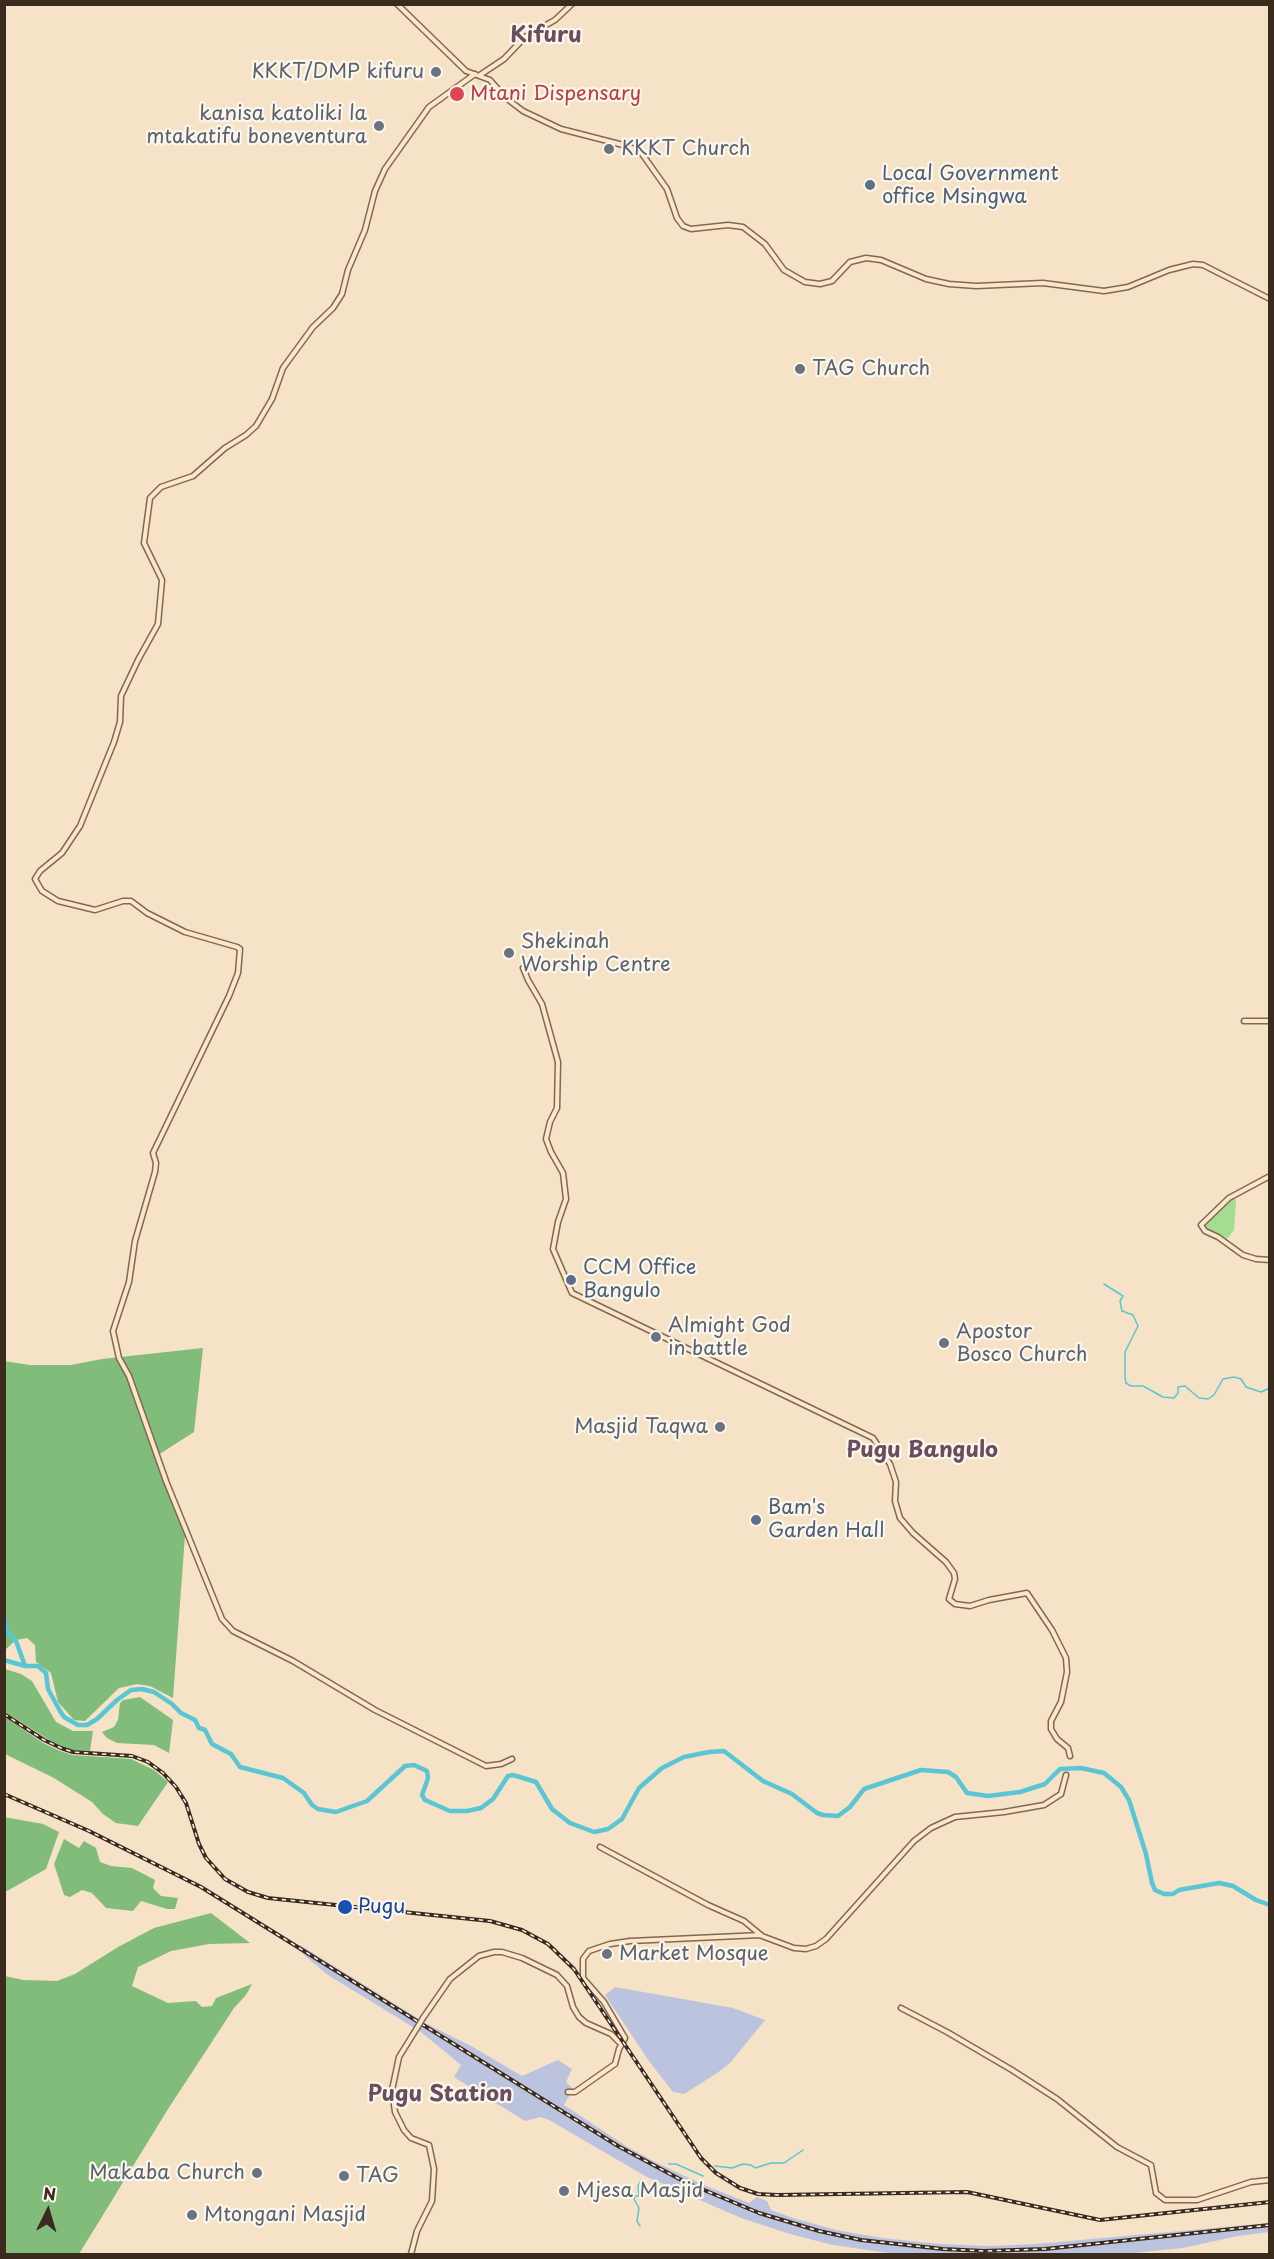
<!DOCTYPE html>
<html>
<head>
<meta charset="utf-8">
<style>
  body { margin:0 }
  #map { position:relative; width:1274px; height:2259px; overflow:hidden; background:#f5e2c7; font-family:"Playpen Sans",sans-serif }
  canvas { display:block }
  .frame { position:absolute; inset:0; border:6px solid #3b2a1e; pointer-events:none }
  .north { position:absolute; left:18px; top:2181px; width:60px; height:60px; -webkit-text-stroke:4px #fbf7ec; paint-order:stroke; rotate:5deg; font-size:16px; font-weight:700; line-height:24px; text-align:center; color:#3b2a1e }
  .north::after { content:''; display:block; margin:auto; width:21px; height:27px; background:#3b2a1e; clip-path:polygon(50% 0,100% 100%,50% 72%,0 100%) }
</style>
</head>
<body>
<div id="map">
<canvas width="1274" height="2259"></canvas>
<div class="frame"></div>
<div class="north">N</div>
</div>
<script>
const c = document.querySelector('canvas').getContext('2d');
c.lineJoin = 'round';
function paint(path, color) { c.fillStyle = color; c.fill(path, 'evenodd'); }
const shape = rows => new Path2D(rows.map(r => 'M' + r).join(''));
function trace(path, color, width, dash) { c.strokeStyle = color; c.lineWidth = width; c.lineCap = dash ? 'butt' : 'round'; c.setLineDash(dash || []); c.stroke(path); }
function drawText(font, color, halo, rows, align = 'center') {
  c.font = font + ' "Playpen Sans",sans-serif'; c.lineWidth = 4.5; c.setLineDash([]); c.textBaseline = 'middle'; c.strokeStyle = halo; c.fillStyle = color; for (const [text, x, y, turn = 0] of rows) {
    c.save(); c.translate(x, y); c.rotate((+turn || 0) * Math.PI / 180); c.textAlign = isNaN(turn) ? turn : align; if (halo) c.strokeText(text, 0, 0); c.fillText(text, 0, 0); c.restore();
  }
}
const industrial = shape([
  [300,1945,427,2024,471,2046,522,2076,558,2060,572,2069,566,2082,573,2089,564,2105,626,2146,655,2162,704,2185,749,2203,757,2197,767,2201,771,2210,793,2218,836,2230,882,2238,940,2244,991,2246,1036,2244,1269,2223,1269,2232,1238,2236,1183,2248,1122,2254,895,2254,833,2245,790,2234,741,2218,647,2177,549,2120,541,2117,525,2121,454,2077,461,2065,421,2032,328,1975,297,1949],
  [615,1987,733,2008,765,2020,730,2063,717,2073,684,2094,673,2092,649,2061,605,1995]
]);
const green = shape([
  [1234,1197,1236,1201,1234,1230,1227,1239,1207,1228,1205,1224]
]);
const forest = shape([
  [203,1348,194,1432,155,1457,185,1535,173,1698,150,1686,137,1684,119,1688,85,1721,74,1720,58,1702,51,1673,36,1662,35,1645,27,1638,16,1640,5,1650,4,1361,30,1365,71,1365,102,1359],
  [5,1669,21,1674,32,1681,56,1722,73,1731,93,1731,90,1751,73,1750,54,1743,5,1712],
  [140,1697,173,1720,169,1753,154,1745,117,1743,107,1738,102,1732,114,1727,118,1720,120,1703,123,1700],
  [5,1717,43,1743,60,1751,73,1755,131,1759,154,1770,168,1782,138,1826,116,1823,103,1814,92,1802,54,1778,5,1754],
  [4,1817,43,1824,59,1832,46,1869,7,1891,4,1891],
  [64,1839,79,1848,84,1841,96,1848,100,1862,111,1866,132,1868,155,1880,153,1888,161,1896,178,1898,175,1909,167,1909,141,1901,133,1911,106,1908,92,1893,82,1890,70,1897,64,1895,54,1864],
  [211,1913,250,1943,209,1944,171,1951,138,1967,132,1986,168,2003,196,2001,202,2007,212,2006,216,1998,252,1984,246,1995,234,2008,168,2109,79,2254,5,2254,5,1976,23,1980,57,1981,75,1974,118,1947,154,1928]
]);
const stream = shape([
  [1104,1284,1123,1296,1120,1301,1122,1311,1133,1315,1138,1326,1125,1352,1125,1378,1126,1383,1131,1386,1143,1386,1163,1397,1174,1398,1178,1393,1178,1387,1185,1386,1199,1398,1208,1399,1214,1395,1223,1379,1234,1377,1241,1379,1246,1387,1261,1392,1270,1388],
  [669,2164,676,2164,703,2176],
  [715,2166,732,2168,743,2164,751,2165,755,2168,771,2163,784,2163,803,2150],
  [640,2226,637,2221,639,2208,634,2199,635,2196,639,2196,638,2186,641,2180]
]);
const river = shape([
  [4,1615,7,1632,16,1641,25,1666],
  [4,1660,25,1666,38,1666,46,1673,48,1689,60,1711,64,1717,78,1725,87,1725,97,1719,117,1700,131,1690,142,1689,154,1692,172,1704,181,1713,195,1720,199,1728,205,1730,212,1744,231,1754,240,1767,283,1778,304,1793,312,1805,318,1809,336,1812,367,1801,405,1766,414,1765,427,1771,428,1778,422,1795,425,1800,450,1811,467,1811,481,1808,493,1799,508,1776,513,1775,536,1782,552,1809,570,1823,594,1832,608,1829,622,1819,639,1788,662,1768,684,1757,709,1752,724,1751,763,1781,792,1794,817,1813,823,1815,838,1816,850,1807,864,1789,921,1770,948,1772,956,1777,967,1793,988,1796,1020,1792,1045,1784,1060,1769,1081,1768,1104,1773,1121,1787,1129,1800,1146,1854,1152,1883,1155,1890,1164,1894,1173,1894,1179,1890,1219,1883,1233,1886,1256,1900,1270,1905]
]);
const secondary = shape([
  [397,4,466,71,490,80,506,98,523,111,561,129,627,146,640,151,667,189,677,218,683,226,691,229,728,225,743,227,765,244,784,270,805,282,820,284,832,281,850,262,866,258,881,260,926,279,949,284,976,286,1043,283,1104,291,1128,287,1169,270,1193,264,1203,265,1270,299],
  [475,74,429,107,385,169,375,191,365,230,348,270,342,294,333,308,313,327,283,368,272,399,256,426,246,435,225,448,193,476,161,487,150,498,144,543,162,580,158,624,138,660,121,696,120,722,114,742,80,826,62,853,40,871,35,879,42,891,58,901,95,910,123,901,131,901,147,913,185,932,237,947,240,949,238,973,229,996,153,1153,156,1163,155,1172,135,1241,129,1282,113,1331,119,1358,129,1376,166,1481,222,1619,233,1631,293,1661,375,1710,486,1766,501,1764,512,1759],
  [480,75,504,59,525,37,555,20,572,4],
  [523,968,528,980,542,1004,558,1062,557,1108,550,1122,546,1139,551,1152,563,1173,566,1199,558,1222,553,1249,572,1293,873,1438,890,1464,896,1482,895,1501,900,1518,913,1533,946,1562,954,1573,955,1579,949,1599,955,1604,970,1606,989,1600,1027,1593,1052,1630,1066,1658,1067,1672,1061,1702,1051,1721,1051,1729,1057,1739,1068,1748,1070,1756],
  [1244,1021,1270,1021],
  [1270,1176,1229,1198,1201,1225,1205,1231,1218,1237,1243,1255,1256,1259,1270,1260],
  [600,1847,708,1905,744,1921,762,1936,794,1948,806,1949,816,1946,826,1939,914,1841,931,1828,955,1817,1004,1812,1044,1805,1061,1794,1066,1775],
  [901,2008,947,2032,1012,2070,1057,2099,1117,2147,1151,2165,1156,2193,1165,2200,1197,2200,1251,2182,1270,2180],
  [423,2018,450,1979,479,1956,494,1952,502,1952,522,1958,557,1975,567,1986,573,2007,579,2017,586,2023,611,2034,621,2044],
  [568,2092,575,2092,615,2064,619,2049,625,2038,604,2002,583,1978,583,1959,589,1951,610,1944,630,1941,761,1935],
  [411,2254,417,2231,432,2201,434,2169,429,2145,411,2138,404,2130,395,2112,392,2090,399,2057,417,2028]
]);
const rail = shape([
  [4,1714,44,1740,61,1748,73,1752,132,1756,148,1762,163,1773,176,1787,186,1803,199,1844,206,1858,225,1879,248,1892,268,1898,490,1921,522,1930,548,1944,574,1969,701,2158,716,2173,740,2188,758,2194,777,2195,967,2192,1100,2220,1270,2202],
  [4,1794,89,1831,201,1887,618,2146,685,2182,759,2213,819,2231,861,2240,943,2249,984,2251,1045,2249,1270,2225]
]);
const secondaryBridge = shape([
  [417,2028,423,2018]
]);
const markers = [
  [436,72,6,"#6b7280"],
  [457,94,8,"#e0444e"],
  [379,126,6,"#6b7280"],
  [609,149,6,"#6b7280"],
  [870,185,6,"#5c6f8a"],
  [800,369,6,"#6b7280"],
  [509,953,6,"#6b7280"],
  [571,1280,6,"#5c6f8a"],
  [656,1337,6,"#6b7280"],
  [944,1343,6,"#6b7280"],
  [720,1427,6,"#6b7280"],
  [756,1520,6,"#5c6f8a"],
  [345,1907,8,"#1a4fb4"],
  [607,1954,6,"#6b7280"],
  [257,2173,6,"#6b7280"],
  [344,2176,6,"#6b7280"],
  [564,2191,6,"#6b7280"],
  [192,2215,6,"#6b7280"]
];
const worshipNames = [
  ["KKKT/DMP kifuru",424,72,"right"],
  ["kanisa katoliki la",367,114,"right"],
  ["mtakatifu boneventura",367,137,"right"],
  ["KKKT Church",621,149],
  ["TAG Church",812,369],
  ["Shekinah",521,942],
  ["Worship Centre",521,965],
  ["Almight God",668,1326],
  ["in battle",668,1349],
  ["Apostor",956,1332],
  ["Bosco Church",956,1355],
  ["Masjid Taqwa",708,1427,"right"],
  ["Market Mosque",619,1954],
  ["Makaba Church",245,2173,"right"],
  ["TAG",356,2176],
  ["Mjesa Masjid",576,2191],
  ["Mtongani Masjid",204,2215]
];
const healthNames = [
  ["Mtani Dispensary",470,94]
];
const serviceNames = [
  ["Local Government",882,174],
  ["office Msingwa",882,197],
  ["CCM Office",583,1268],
  ["Bangulo",583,1291],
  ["Bam's",768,1508],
  ["Garden Hall",768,1531]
];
const transitNames = [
  ["Pugu",358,1907]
];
const quarterNames = [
  ["Kifuru",546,36],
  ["Pugu Bangulo",922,1451],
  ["Pugu Station",440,2095]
];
paint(industrial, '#bcc3de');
paint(green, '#a2dd90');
paint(forest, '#81bc7a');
trace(stream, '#5ac6d3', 1.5);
trace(river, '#5ac6d3', 4.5);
trace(secondary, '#7c6a59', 7);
trace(secondary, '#ffe4c6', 4);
trace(rail, '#3b2a1e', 4);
trace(rail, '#fbf7ec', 1.5, [4.5]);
trace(secondaryBridge, '#7c6a59', 7, []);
trace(secondaryBridge, '#ffe4c6', 4);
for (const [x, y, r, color] of markers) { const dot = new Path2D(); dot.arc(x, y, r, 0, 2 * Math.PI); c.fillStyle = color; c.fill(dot); trace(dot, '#fbf7ec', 2); }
drawText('20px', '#5b616d', '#fbf7ec', worshipNames, 'left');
drawText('20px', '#be3a42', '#fbf7ec', healthNames, 'left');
drawText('20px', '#4e5e75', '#fbf7ec', serviceNames, 'left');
drawText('20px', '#164399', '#fbf7ec', transitNames, 'left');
drawText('bold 22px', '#684e5e', '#fbf7ec', quarterNames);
</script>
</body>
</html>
